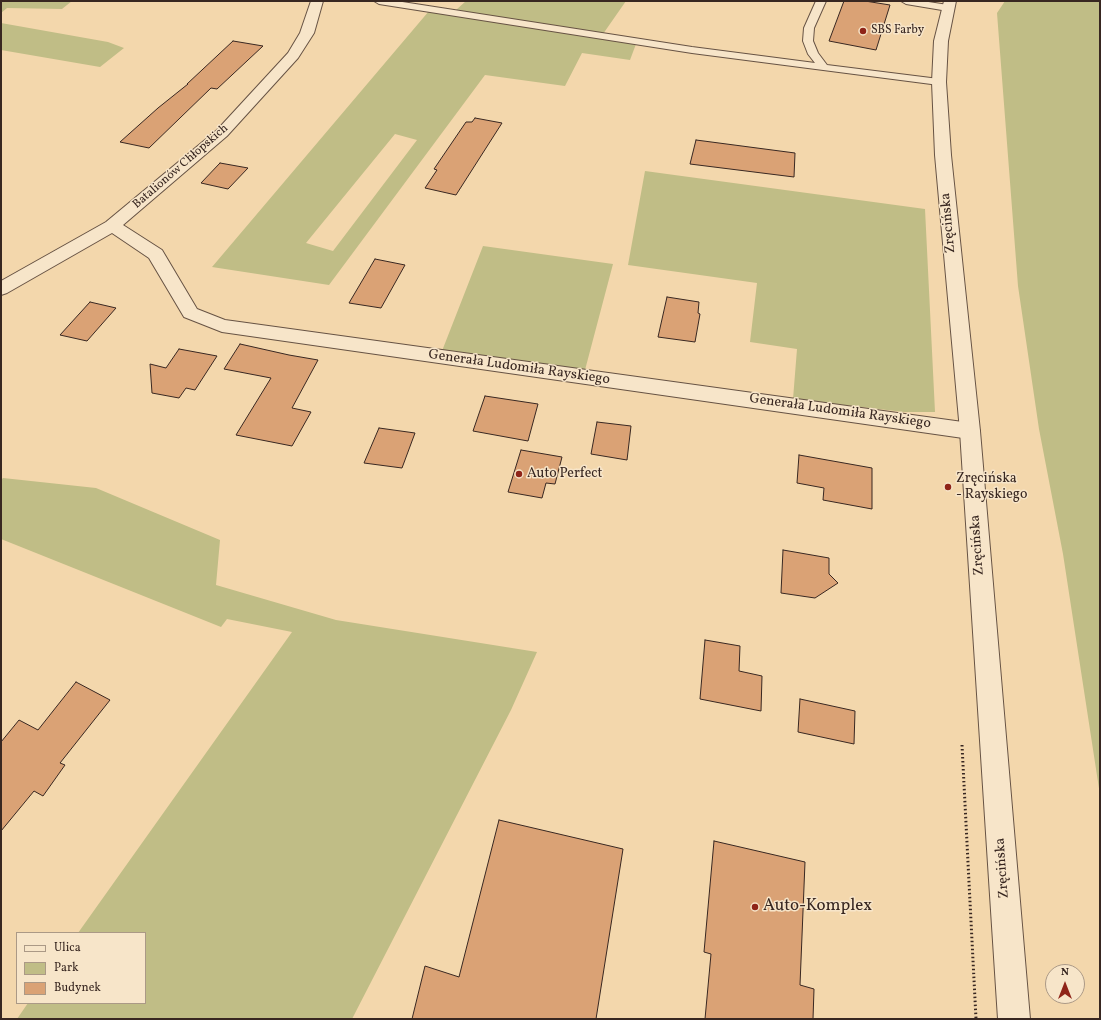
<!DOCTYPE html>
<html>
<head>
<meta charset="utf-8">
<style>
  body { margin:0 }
  #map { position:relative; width:1101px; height:1020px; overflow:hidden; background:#f3d7ac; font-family:Vollkorn,serif }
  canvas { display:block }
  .frame { position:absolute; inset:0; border:2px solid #382721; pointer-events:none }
  .legend { position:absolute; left:16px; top:932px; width:130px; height:72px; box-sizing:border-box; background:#f7e5c9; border:1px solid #ab9986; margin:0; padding:5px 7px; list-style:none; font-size:12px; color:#382721 }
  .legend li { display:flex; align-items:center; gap:8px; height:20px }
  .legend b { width:20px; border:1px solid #ab9986 }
  .north { position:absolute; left:1045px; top:964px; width:40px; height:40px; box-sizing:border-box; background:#f7e5c9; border:1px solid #ab9986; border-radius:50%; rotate:0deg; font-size:11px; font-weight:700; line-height:16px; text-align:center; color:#382721 }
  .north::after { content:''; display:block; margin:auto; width:14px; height:18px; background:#8f2418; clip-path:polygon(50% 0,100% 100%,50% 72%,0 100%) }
</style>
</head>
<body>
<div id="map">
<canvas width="1101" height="1020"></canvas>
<div class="frame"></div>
<ul class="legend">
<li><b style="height:5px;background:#f7e5c9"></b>Ulica</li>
<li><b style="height:11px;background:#c0bd86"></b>Park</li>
<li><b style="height:11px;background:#daa275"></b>Budynek</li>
</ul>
<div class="north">N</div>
</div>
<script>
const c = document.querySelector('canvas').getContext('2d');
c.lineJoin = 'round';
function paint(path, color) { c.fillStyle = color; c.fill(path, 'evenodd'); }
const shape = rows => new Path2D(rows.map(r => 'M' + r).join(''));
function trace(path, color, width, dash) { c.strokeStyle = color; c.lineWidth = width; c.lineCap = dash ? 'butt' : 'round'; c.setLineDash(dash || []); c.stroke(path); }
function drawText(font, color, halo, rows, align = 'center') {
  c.font = font + ' Vollkorn,serif'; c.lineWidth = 3; c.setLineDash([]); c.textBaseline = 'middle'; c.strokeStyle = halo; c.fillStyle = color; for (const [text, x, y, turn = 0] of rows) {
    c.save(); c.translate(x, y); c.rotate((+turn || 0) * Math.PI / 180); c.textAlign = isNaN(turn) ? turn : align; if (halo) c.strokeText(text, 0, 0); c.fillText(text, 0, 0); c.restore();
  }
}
const green = shape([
  [1,1,72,1,62,9,7,8,1,13],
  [466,1,626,1,603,34,456,10],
  [1005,1,1100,1,1100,795,1063,554,1039,429,1018,286,997,13],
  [429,11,636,44,630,60,582,53,565,86,485,75,329,285,212,267],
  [395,134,417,140,333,251,306,243],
  [1,23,108,42,124,48,100,67,1,50],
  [645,171,925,209,935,412,904,412,793,399,797,349,750,342,757,283,628,265],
  [483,246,613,264,585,370,442,351],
  [3,478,96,488,220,540,216,585,336,620,537,652,511,710,352,1019,17,1019,28,1003,145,1003,145,933,78,933,292,632,227,619,221,627,1,539,1,480]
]);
const building = shape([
  [844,1,865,1,890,5,876,50,829,41,844,1],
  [233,41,263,46,217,89,211,88,149,148,120,142,158,108,188,84,187,84,233,41],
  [475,118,502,123,456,195,425,188,437,170,434,169,466,122,472,122,475,118],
  [696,140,795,153,794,177,690,164,696,140],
  [220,163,248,168,228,189,201,183,220,163],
  [375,259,405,265,381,308,349,303,375,259],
  [667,297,699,302,698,313,700,314,695,342,658,337,667,297],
  [90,302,116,308,87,341,60,335,90,302],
  [240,344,289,355,318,360,292,408,311,412,292,446,236,435,271,378,224,369,240,344],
  [179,349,217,356,195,390,186,388,179,398,152,393,150,364,166,368,179,349],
  [485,396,538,404,528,441,473,431,485,396],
  [597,422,631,426,627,460,591,454,597,422],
  [379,428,415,433,402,468,364,463,379,428],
  [521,450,562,457,555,484,546,483,542,498,508,492,521,450],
  [799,455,872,468,872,509,823,500,824,488,797,483,799,455],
  [783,550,829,558,829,574,838,583,815,598,781,593,783,550],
  [705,640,740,646,739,671,762,676,761,711,700,699,705,640],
  [76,682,110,700,60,763,65,765,43,796,34,791,1,831,1,742,19,720,38,730,76,682],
  [800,699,855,711,854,744,798,732,800,699],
  [499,820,623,849,596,1019,412,1019,425,966,459,977,499,820],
  [714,841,805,862,800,985,814,989,813,1019,705,1019,711,954,704,952,714,841]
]);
const path = shape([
  [962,745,976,1019]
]);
const service = shape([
  [374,1,396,1,692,47,815,63,808,54,803,41,804,28,816,1,826,1,814,28,813,41,818,53,827,65,939,79,944,82,939,85,692,53,379,4,374,1],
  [901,1,922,1,948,5,953,8,948,11,906,4,901,1]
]);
const minor = shape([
  [311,1,323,1,314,33,298,58,227,136,123,225,162,250,197,309,225,320,970,423,977,425,980,431,977,437,970,439,222,332,184,317,149,258,112,233,7,293,1,295,1,281,106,222,217,130,288,53,300,33,311,1]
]);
const tertiary = shape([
  [944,1,956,1,948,41,946,82,951,155,980,431,1030,1019,998,1019,960,431,935,155,932,82,934,41,944,1]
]);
const markers = [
  [863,31,4,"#8f2418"],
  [519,474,4,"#8f2418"],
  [948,487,4,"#8f2418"],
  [755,907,4,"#8f2418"]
];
const farPoinames = [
  ["SBS Farby",871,31]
];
const farStreetnames = [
  ["Batalionów Chłopskich",181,167,-41]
];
const streetNames = [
  ["Zręcińska",949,223,-95],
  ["Generała Ludomiła Rayskiego",519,368,8],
  ["Generała Ludomiła Rayskiego",840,412,8],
  ["Zręcińska",978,545,-94],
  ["Zręcińska",1003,868,-94]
];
const poiNames = [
  ["Auto Perfect",527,474],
  ["Zręcińska",956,479],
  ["- Rayskiego",956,495]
];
const nearPoinames = [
  ["Auto-Komplex",763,907]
];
paint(green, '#c0bd86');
paint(building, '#daa275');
trace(building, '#382721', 1);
trace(service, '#675344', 2);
trace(minor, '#675344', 2);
trace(tertiary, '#675344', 2);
trace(path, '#382721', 3, [1.5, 2.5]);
paint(service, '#f7e5c9');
paint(minor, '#f7e5c9');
paint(tertiary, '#f7e5c9');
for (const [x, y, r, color] of markers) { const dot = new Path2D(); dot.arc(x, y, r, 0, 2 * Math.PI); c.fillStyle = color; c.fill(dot); trace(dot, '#f7e5c9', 1.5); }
drawText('12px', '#382721', '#f7e5c9', farPoinames, 'left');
drawText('12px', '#382721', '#f7e5c9', farStreetnames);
drawText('14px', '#382721', '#f7e5c9', streetNames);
drawText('14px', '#382721', '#f7e5c9', poiNames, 'left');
drawText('17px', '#382721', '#f7e5c9', nearPoinames, 'left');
</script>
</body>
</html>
